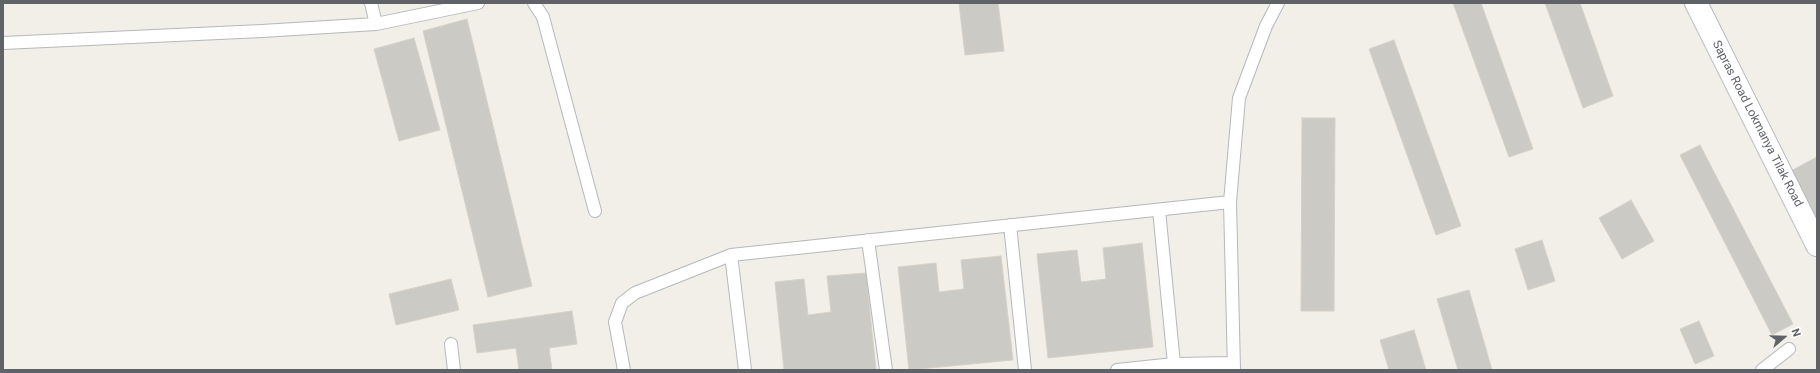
<!DOCTYPE html>
<html>
<head>
<meta charset="utf-8">
<style>
  body { margin:0 }
  #map { position:relative; width:1820px; height:373px; overflow:hidden; background:#f1efe8; font-family:Roboto,sans-serif }
  canvas { display:block }
  .frame { position:absolute; inset:0; border:4px solid #5f6368; pointer-events:none }
  .north { position:absolute; left:1764px; top:317px; width:40px; height:40px; -webkit-text-stroke:3px #fff; paint-order:stroke; rotate:70deg; font-size:11px; font-weight:700; line-height:16px; text-align:center; color:#5f6368 }
  .north::after { content:''; display:block; margin:auto; width:14px; height:18px; background:#5f6368; clip-path:polygon(50% 0,100% 100%,50% 72%,0 100%) }
</style>
</head>
<body>
<div id="map">
<canvas width="1820" height="373"></canvas>
<div class="frame"></div>
<div class="north">N</div>
</div>
<script>
const c = document.querySelector('canvas').getContext('2d');
c.lineJoin = 'round';
function paint(path, color) { c.fillStyle = color; c.fill(path, 'evenodd'); }
const shape = rows => new Path2D(rows.map(r => 'M' + r).join(''));
function trace(path, color, width, dash) { c.strokeStyle = color; c.lineWidth = width; c.lineCap = dash ? 'butt' : 'round'; c.setLineDash(dash || []); c.stroke(path); }
function drawText(font, color, halo, rows, align = 'center') {
  c.font = font + ' Roboto,sans-serif'; c.lineWidth = 4; c.setLineDash([]); c.textBaseline = 'middle'; c.strokeStyle = halo; c.fillStyle = color; for (const [text, x, y, turn = 0] of rows) {
    c.save(); c.translate(x, y); c.rotate((+turn || 0) * Math.PI / 180); c.textAlign = isNaN(turn) ? turn : align; if (halo) c.strokeText(text, 0, 0); c.fillText(text, 0, 0); c.restore();
  }
}
const building = shape([
  [959,3,998,3,1004,51,965,55,959,3],
  [1453,3,1481,3,1533,149,1509,157,1453,3],
  [1545,3,1580,3,1613,96,1583,108,1545,3],
  [467,19,532,286,488,297,423,31,467,19],
  [414,38,440,130,399,141,374,49,414,38],
  [1394,40,1461,226,1436,235,1369,49,1394,40],
  [1302,118,1335,118,1334,311,1301,311,1302,118],
  [1700,145,1793,324,1772,335,1680,155,1700,145],
  [1817,157,1817,227,1789,172,1817,157],
  [1631,200,1654,241,1622,259,1599,218,1631,200],
  [1542,240,1555,281,1528,290,1515,249,1542,240],
  [1142,243,1153,347,1048,358,1037,254,1077,250,1081,282,1106,279,1103,248,1142,243],
  [1001,256,1013,360,909,370,898,267,936,263,939,292,964,289,961,260,1001,256],
  [866,273,876,370,784,370,775,282,804,279,808,315,831,312,827,276,866,273],
  [451,279,459,310,396,325,389,294,451,279],
  [1469,290,1492,370,1458,370,1437,299,1469,290],
  [572,311,577,344,549,348,552,370,519,370,516,348,477,353,473,325,572,311],
  [1699,321,1714,356,1695,364,1680,329,1699,321],
  [1414,330,1426,370,1389,370,1380,340,1414,330]
]);
const service = shape([
  [371,3,376,24],
  [534,3,543,17,595,211],
  [3,43,262,31,376,24,478,3],
  [1159,210,1174,364],
  [1010,225,1025,370],
  [868,240,886,370],
  [731,255,745,370],
  [451,344,454,370],
  [624,370,615,322,622,303,635,293,731,255,1230,202],
  [1117,370,1174,364,1233,363],
  [1234,370,1230,202,1239,98,1266,26,1278,3],
  [1762,370,1789,349]
]);
const tertiary = shape([
  [1696,3,1817,245]
]);
const streetNames = [
  ["Sapras Road Lokmanya Tilak Road",1757,124,63]
];
paint(building, '#cccac5');
trace(building, '#d6d1c6', 1);
trace(service, '#b5b8bc', 14);
trace(tertiary, '#b5b8bc', 24);
trace(service, '#fff', 12);
trace(tertiary, '#fff', 22);
drawText('12px', '#5f6368', '#fff', streetNames);
</script>
</body>
</html>
